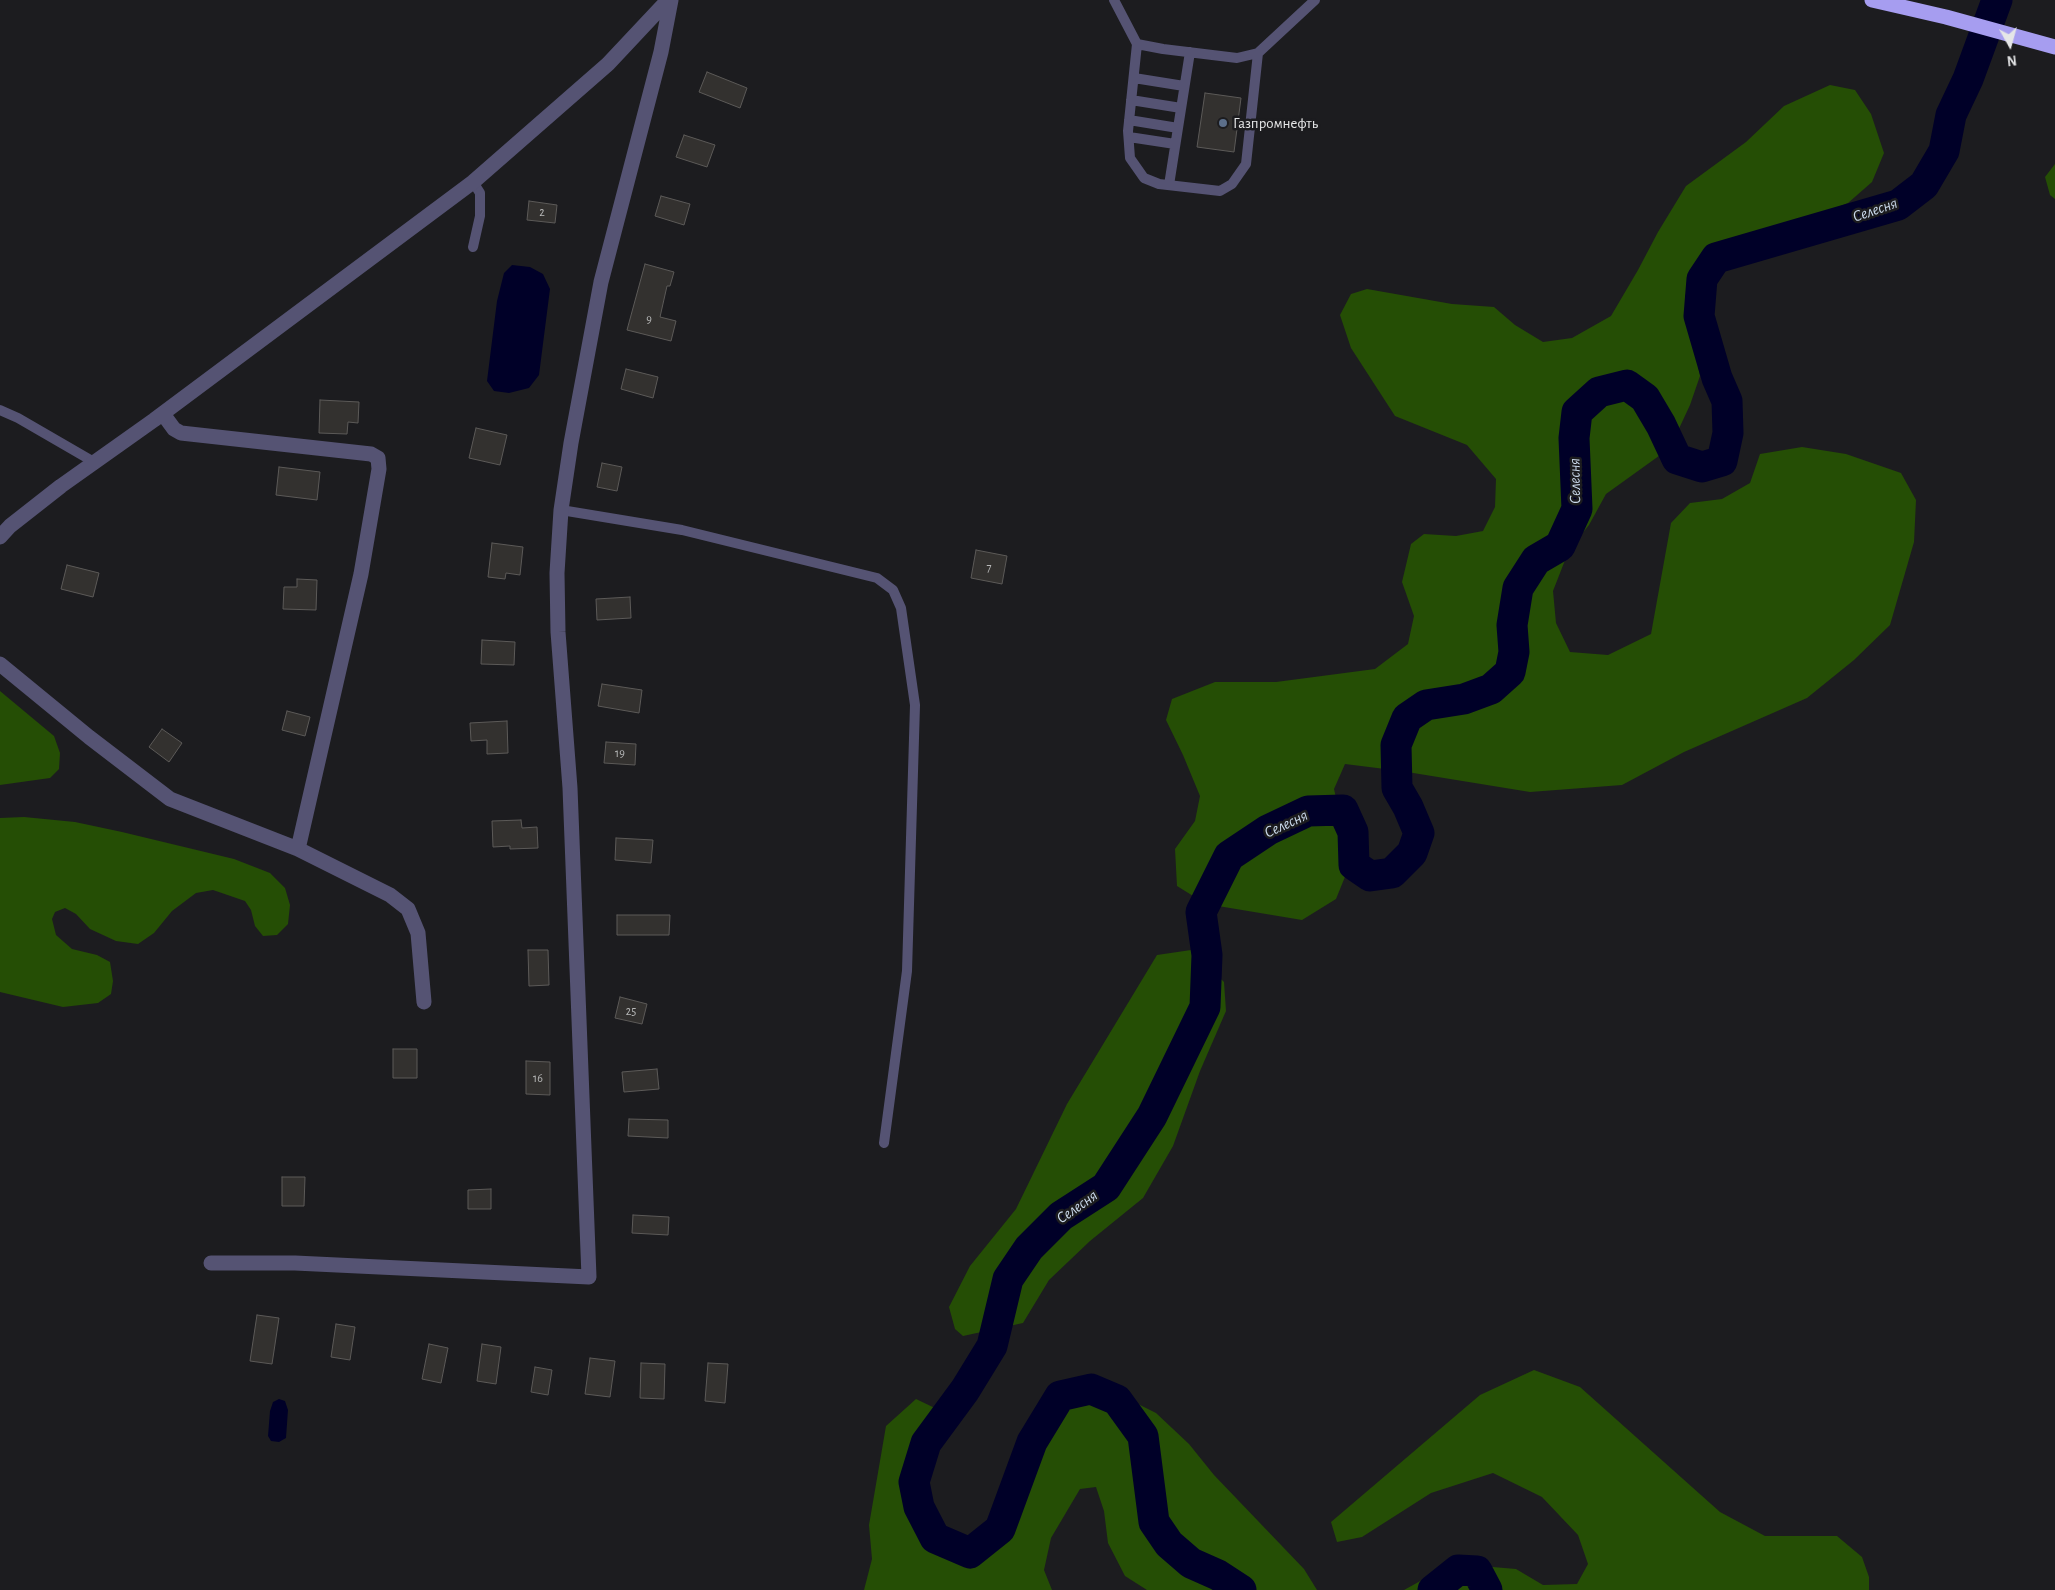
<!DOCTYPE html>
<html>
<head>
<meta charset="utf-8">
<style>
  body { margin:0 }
  #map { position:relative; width:2055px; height:1590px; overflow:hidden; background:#1c1c1f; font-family:"Alegreya Sans",sans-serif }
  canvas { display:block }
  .north { position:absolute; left:1985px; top:20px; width:50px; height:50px; -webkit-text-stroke:4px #1c1c1f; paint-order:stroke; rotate:173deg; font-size:14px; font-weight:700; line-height:20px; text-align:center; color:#e5e6e7 }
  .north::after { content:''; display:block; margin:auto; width:18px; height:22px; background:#e5e6e7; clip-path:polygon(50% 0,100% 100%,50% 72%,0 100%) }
</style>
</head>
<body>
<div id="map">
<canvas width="2055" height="1590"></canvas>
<div class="north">N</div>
</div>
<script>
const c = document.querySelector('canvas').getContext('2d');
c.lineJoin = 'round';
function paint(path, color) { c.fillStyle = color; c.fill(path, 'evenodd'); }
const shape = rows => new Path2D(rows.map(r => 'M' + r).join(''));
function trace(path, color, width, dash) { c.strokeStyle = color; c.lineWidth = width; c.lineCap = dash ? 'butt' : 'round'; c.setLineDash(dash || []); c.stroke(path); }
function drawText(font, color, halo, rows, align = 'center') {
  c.font = font + ' "Alegreya Sans",sans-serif'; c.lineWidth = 5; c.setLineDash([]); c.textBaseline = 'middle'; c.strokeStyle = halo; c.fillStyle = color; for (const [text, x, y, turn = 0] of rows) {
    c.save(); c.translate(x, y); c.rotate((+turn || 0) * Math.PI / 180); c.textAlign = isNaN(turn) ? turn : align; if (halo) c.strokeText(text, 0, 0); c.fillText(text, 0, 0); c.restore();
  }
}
const green = shape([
  [1830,85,1855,90,1871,114,1884,153,1872,182,1848,203,1797,224,1708,252,1694,267,1685,297,1700,376,1690,405,1670,448,1606,494,1589,525,1569,550,1553,591,1556,623,1570,652,1608,655,1651,634,1671,523,1690,503,1722,499,1750,483,1760,454,1802,447,1846,454,1901,473,1916,500,1914,542,1890,625,1854,660,1807,698,1684,752,1622,785,1530,792,1401,771,1345,764,1334,789,1351,862,1336,899,1302,920,1206,904,1177,886,1175,849,1195,821,1200,796,1183,755,1166,720,1172,699,1215,682,1276,682,1375,669,1408,644,1414,616,1402,582,1411,544,1424,534,1456,536,1483,531,1495,507,1496,479,1467,445,1395,416,1351,348,1340,315,1351,294,1367,289,1452,304,1494,307,1515,325,1543,342,1572,338,1611,316,1638,270,1658,232,1686,186,1746,142,1784,106],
  [2055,164,2055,199,2050,195,2045,177],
  [0,691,54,736,60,753,59,769,50,778,0,785],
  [24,817,75,822,122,832,234,859,270,873,285,888,290,905,288,924,277,935,263,936,255,926,251,910,245,901,213,890,196,893,172,911,154,933,138,944,116,941,90,929,76,914,65,908,55,912,52,919,56,935,72,949,97,955,110,962,113,981,111,994,98,1003,63,1007,0,992,0,818],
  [1191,950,1224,982,1226,1011,1200,1071,1173,1146,1143,1198,1090,1241,1049,1280,1023,1323,963,1336,955,1329,949,1307,970,1266,1016,1209,1067,1104,1157,955],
  [1534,1370,1580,1387,1720,1512,1765,1536,1837,1536,1862,1557,1869,1577,1869,1590,1404,1590,1433,1574,1481,1566,1516,1569,1543,1585,1577,1584,1588,1564,1578,1535,1542,1497,1493,1473,1431,1493,1362,1537,1337,1542,1331,1522,1480,1395],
  [1091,1389,1130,1400,1156,1413,1189,1444,1214,1475,1304,1569,1317,1590,1147,1590,1125,1576,1108,1543,1104,1511,1096,1487,1080,1489,1051,1538,1044,1570,1052,1590,864,1590,872,1559,869,1525,886,1426,916,1399,939,1410,926,1443,914,1482,919,1507,935,1538,969,1553,1000,1529,1032,1442,1060,1396]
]);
const water = shape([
  [512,265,530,267,543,274,550,289,539,375,529,388,509,393,494,391,487,381,497,301,504,273],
  [279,1399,285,1401,288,1410,286,1438,279,1442,271,1441,268,1436,270,1411,273,1402]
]);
const river = shape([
  [1241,1590,1218,1575,1191,1563,1169,1544,1154,1522,1143,1436,1117,1400,1091,1389,1060,1396,1032,1442,1000,1529,970,1553,935,1538,919,1507,914,1482,926,1443,965,1390,992,1346,1008,1279,1029,1248,1061,1216,1106,1187,1152,1116,1205,1007,1207,955,1201,912,1229,856,1268,830,1308,811,1343,810,1353,832,1354,865,1370,876,1392,873,1412,853,1419,833,1408,807,1397,788,1396,745,1407,718,1426,705,1464,699,1491,689,1510,672,1514,652,1512,625,1518,588,1536,560,1560,546,1577,509,1574,438,1577,412,1599,392,1627,385,1645,398,1661,425,1677,459,1702,467,1722,461,1728,433,1727,401,1717,378,1699,316,1702,279,1716,258,1898,205,1924,185,1944,151,1951,115,1968,79,1997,0],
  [1433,1590,1458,1570,1477,1571,1487,1590]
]);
const building = shape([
  [707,72,747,88,740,108,699,92,707,72],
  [1205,93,1241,98,1234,152,1197,147,1205,93],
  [684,135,715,145,707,167,676,157,684,135],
  [661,196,690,204,684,225,655,216,661,196],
  [529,201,557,205,555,223,527,220,529,201],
  [645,264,674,272,670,286,667,286,660,317,676,321,671,341,627,330,645,264],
  [626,369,658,377,653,398,621,389,626,369],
  [320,400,359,402,358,423,348,422,347,434,319,433,320,400],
  [476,428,507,435,500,465,469,458,476,428],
  [602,463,622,467,617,491,597,487,602,463],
  [279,467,320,472,317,500,276,495,279,467],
  [492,543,523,547,520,575,506,573,505,579,488,577,492,543],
  [976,550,1007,556,1002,584,971,578,976,550],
  [67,565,99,573,93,597,61,589,67,565],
  [297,579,317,580,316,610,283,609,284,587,297,587,297,579],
  [630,597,631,618,597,620,596,599,630,597],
  [482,640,515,642,514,665,481,664,482,640],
  [602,684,642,690,639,713,598,706,602,684],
  [287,711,310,717,305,736,282,730,287,711],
  [507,721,508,753,487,754,487,740,471,741,470,723,507,721],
  [162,729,182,743,169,762,149,747,162,729],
  [606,742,636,744,635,765,604,763,606,742],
  [521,820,522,828,537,827,538,848,510,849,510,846,493,847,492,821,521,820],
  [616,838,653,840,651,863,615,860,616,838],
  [617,915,670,915,669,935,617,935,617,915],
  [528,950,548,950,549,985,529,986,528,950],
  [620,997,647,1004,642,1024,615,1018,620,997],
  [393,1049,417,1049,417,1078,393,1078,393,1049],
  [526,1061,550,1062,550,1095,526,1094,526,1061],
  [657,1069,659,1089,624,1092,622,1072,657,1069],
  [629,1119,668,1120,668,1138,628,1136,629,1119],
  [282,1177,305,1177,304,1206,282,1206,282,1177],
  [491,1189,491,1209,468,1209,468,1190,491,1189],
  [633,1215,669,1217,668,1235,632,1233,633,1215],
  [257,1315,279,1318,272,1364,250,1361,257,1315],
  [336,1324,355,1327,350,1360,331,1357,336,1324],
  [429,1344,448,1348,441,1383,422,1379,429,1344],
  [482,1344,501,1347,496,1384,477,1381,482,1344],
  [590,1358,615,1361,610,1397,585,1394,590,1358],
  [641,1363,665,1364,664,1399,640,1398,641,1363],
  [708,1363,728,1364,725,1403,705,1401,708,1363],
  [535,1367,552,1370,548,1395,531,1392,535,1367]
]);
const lane = shape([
  [1114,0,1137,44,1163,49,1237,58,1258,53,1315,0],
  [1137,44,1128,131,1130,158,1144,178,1159,184,1220,191,1232,184,1246,164,1258,53],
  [1134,78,1184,86],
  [1131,100,1181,108],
  [1129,120,1178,128],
  [1129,137,1175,144],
  [1169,185,1190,52],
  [473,247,480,216,480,193,473,182],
  [0,410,18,418,94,462],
  [561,510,682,530,877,578,893,590,901,608,915,705,907,971,884,1143]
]);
const street = shape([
  [163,414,174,429,181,433,371,454,378,458,379,469,361,574,298,849],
  [0,537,10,526,61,486,154,420,473,182,608,64,668,0],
  [0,664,89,737,170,799,298,849,390,895,408,909,418,933,424,1002],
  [211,1263,295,1263,589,1277,570,788,558,632,557,573,561,510,571,443,601,282,661,52,671,0]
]);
const highway = shape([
  [1872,0,1946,17,2055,47]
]);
const markers = [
  [1223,123,5,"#5c6f8a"]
];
const numberNames = [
  ["2",542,212],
  ["9",649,319],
  ["7",989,567],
  ["19",620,753],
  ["25",631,1011],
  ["16",538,1078]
];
const poiNames = [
  ["Газпромнефть",1233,123]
];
const waterNames = [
  ["Селесня",1875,210,-19],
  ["Селесня",1575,481,-91],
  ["Селесня",1286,824,-25],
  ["Селесня",1077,1207,-35]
];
paint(green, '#254e05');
paint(water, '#000028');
trace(river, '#000028', 31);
paint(building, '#33312f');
trace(building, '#5c5a58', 1);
trace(lane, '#555373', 10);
trace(street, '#555373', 15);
trace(highway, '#a69df0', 15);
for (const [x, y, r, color] of markers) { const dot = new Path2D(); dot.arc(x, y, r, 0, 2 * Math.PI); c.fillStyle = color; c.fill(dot); trace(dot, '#1c1c1f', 2); }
drawText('12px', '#b8b9b9', null, numberNames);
drawText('15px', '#e5e6e7', '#1c1c1f', poiNames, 'left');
drawText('italic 16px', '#ccdbed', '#1c1c1f', waterNames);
</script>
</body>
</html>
